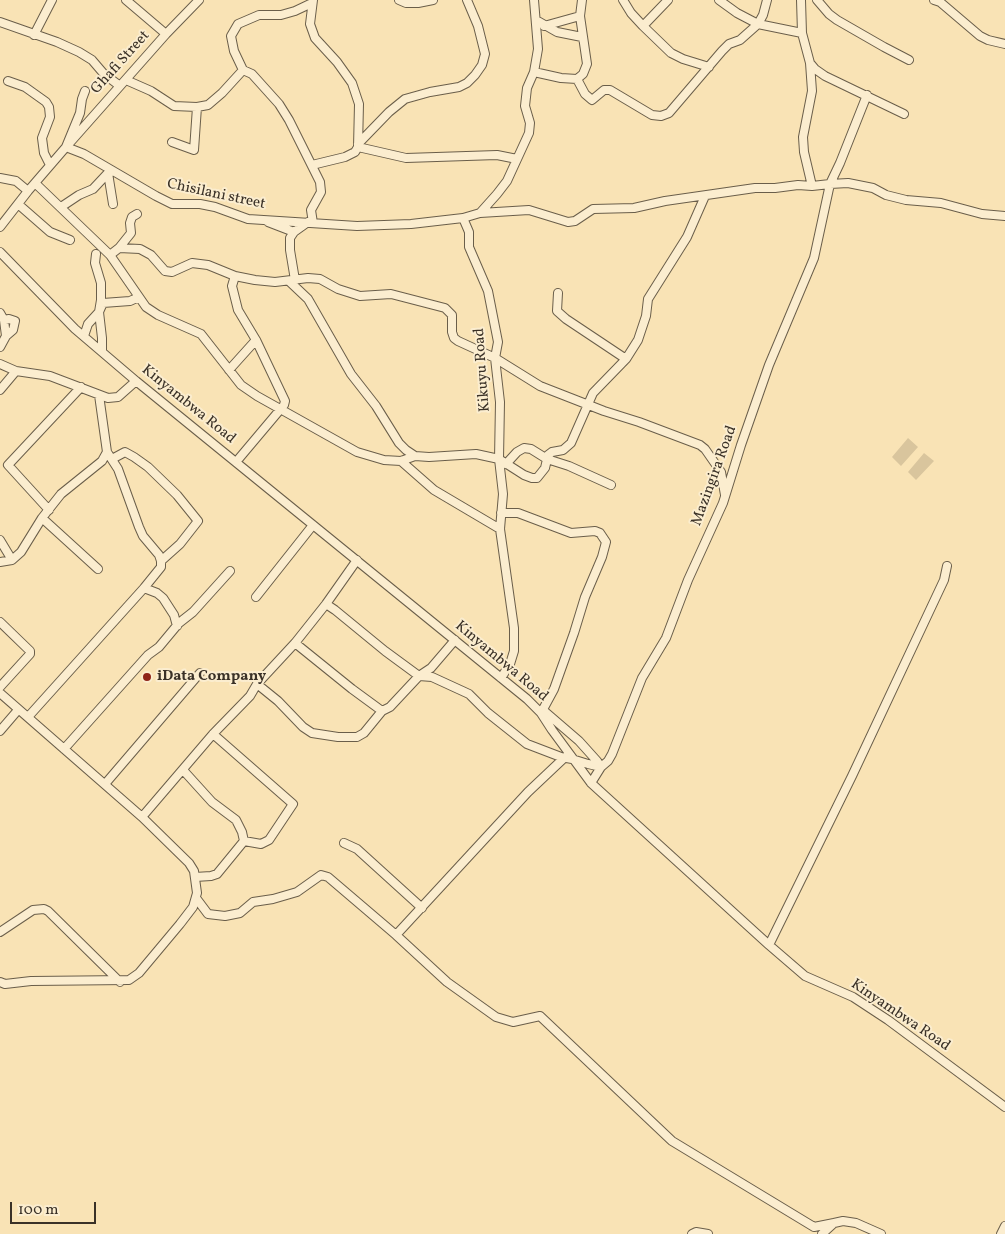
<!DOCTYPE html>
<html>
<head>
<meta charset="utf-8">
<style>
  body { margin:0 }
  #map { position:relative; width:1005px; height:1234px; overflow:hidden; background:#f9e3b5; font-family:Vollkorn,serif }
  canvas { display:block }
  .scale { position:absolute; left:10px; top:1202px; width:86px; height:22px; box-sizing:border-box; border:2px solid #3a3127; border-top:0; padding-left:6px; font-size:15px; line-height:18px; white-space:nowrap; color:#3a3127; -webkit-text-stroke:4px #fbedcf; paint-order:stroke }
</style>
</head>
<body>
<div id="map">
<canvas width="1005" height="1234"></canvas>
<div class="scale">100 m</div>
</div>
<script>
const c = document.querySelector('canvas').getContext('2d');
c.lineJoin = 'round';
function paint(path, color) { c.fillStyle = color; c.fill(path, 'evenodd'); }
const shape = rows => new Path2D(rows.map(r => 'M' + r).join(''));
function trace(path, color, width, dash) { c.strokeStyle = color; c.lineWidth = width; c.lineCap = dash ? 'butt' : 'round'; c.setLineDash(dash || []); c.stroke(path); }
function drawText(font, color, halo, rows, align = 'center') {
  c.font = font + ' Vollkorn,serif'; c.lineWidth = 4; c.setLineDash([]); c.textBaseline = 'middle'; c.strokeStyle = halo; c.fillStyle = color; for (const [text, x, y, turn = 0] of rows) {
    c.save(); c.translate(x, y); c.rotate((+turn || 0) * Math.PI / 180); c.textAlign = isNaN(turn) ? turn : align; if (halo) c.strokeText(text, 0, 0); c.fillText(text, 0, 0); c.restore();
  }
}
const green = shape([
  [908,438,918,447,901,466,892,457],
  [924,453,934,461,916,480,908,472]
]);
const minor = shape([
  [126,0,166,34],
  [399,0,406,3,418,3,433,0],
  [623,0,631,13,643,26,671,53,683,59,709,67],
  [719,0,737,13,758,24,802,33],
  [801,0,802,33,810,63,815,69,825,76,904,114],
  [817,0,829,14,837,20,884,47,909,60],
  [934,0,940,2,980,36,988,40,1005,44],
  [536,20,557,32,582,37],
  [0,22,57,42,79,52,92,60,104,74,120,86],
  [544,26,580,16],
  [643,26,668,0],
  [34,35,52,0],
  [810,63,812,91,803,137,804,152,812,186],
  [243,70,252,74,279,104,289,120,320,182,321,192,311,210,313,223],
  [534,72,561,78,577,79,583,74,587,64,580,16,582,0],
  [577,79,585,94,592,100,604,90,610,90,652,115,661,116,669,113,722,51,729,44,740,40,758,24,763,15,767,0],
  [126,80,151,91,174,106,197,107],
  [8,81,25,87,46,102,49,107,50,117,42,138,44,153,50,165],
  [172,142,194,150,197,107,208,105,222,93,243,70,234,51,231,36,238,24,259,15,281,15,295,11,312,3],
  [358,144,389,112,405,99,430,92,459,87,467,83,475,75,482,65,485,54,478,26,467,0],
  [66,147,84,154,156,196,172,204,200,204,215,207,248,219,357,226,411,224,463,218],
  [66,147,166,34,199,0],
  [358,147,406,158,497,155,517,159],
  [312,165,345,157,355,152,358,147,359,104,352,83,337,62,315,38,310,24,313,0],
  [0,178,16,181,28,191],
  [35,183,110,255,146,307,158,315,201,334,241,385,257,396,357,452,384,460,401,461,415,456],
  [18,204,50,232,70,240],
  [61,207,79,195,93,189,108,173,113,204],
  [480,213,529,210,568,222,575,221,593,209,634,208,665,201,755,188,775,188,798,185,812,186,830,184,840,163,867,95],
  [268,222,294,232],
  [0,227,28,191,66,147,80,113,82,99,85,91],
  [119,248,131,233,130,223,132,217,137,214],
  [0,252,75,329,136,381,527,699,541,713,552,730,591,783,769,945,805,976,853,997,888,1020,1005,1107],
  [110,255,119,248,140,249,151,255,165,271,172,272,192,263,208,265,235,276,255,280,275,282,308,278,320,279,338,289,360,296,391,294,445,308,452,315,452,332,454,338,458,341,495,358,540,386,604,411,639,422,700,445,705,449,721,472,725,495],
  [235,276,232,286,238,310,256,340,285,401,284,405,236,462],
  [295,280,290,250,290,238,294,232,308,222],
  [289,281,308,299,351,374,376,406,399,443,406,450,415,456,429,457,476,454,499,459,524,475,532,478,537,478,545,468,548,455,552,452,563,450,571,443,593,393,626,359,638,340,646,316,648,299,687,237,705,196],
  [558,293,557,311,566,319,626,359],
  [0,313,4,320,6,336,0,347],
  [4,320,9,319,15,321,13,330,6,336],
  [84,336,88,324,99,312,101,300,101,283,95,263,96,254],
  [102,351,102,338,99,312,103,303,130,301,139,297],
  [0,364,16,371,50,376,108,398,118,397,136,381],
  [229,370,256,340],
  [0,390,16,371],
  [112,459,125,452,134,457,148,467,177,495,198,521,180,544,161,561],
  [401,461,434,490,500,529],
  [506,464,517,452,524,448,531,449,547,459,569,466,611,485],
  [49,510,8,465,81,387],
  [501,513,518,513,571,533,595,531,600,533,606,542,602,557,585,597,574,633,554,689,541,713],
  [42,518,98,569],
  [0,540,12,560],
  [0,562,12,560,21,552,42,518,61,494,102,461,107,452,99,395],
  [144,588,157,593,163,598,174,615,177,626],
  [256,597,313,525],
  [326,604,335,610,385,651,419,676,432,677,469,694,488,713,527,744,561,757,572,759,588,764,601,767,608,761,612,754,642,678,666,638,688,580,723,503,741,445,769,365,814,258,830,184,848,183,873,188,886,195,906,200,941,203,982,214,1005,216],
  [0,622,30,651,30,654,0,687],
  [295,643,352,689,382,711,390,707,419,676,431,668,455,640],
  [501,678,510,664,514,651,514,628,500,529,503,494,499,459,500,402,495,358,498,342,488,291,469,247,469,232,463,218,480,213,497,194,507,181,529,133,530,123,525,106,527,88,534,72,538,49,534,0],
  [257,684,278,701,303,727,312,733,338,737,357,737,364,733,382,711],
  [0,693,142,817,189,863,194,871,197,893,193,907,180,924,139,973,129,980,31,981,5,984,0,982],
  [543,710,579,741,597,761,601,767,591,783],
  [28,717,144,588,161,567,161,561,159,555,143,536,139,527,118,469,107,452],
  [0,731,18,710],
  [213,734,293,804,269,840,261,844,244,841],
  [64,749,148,655,159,647,179,623,193,612,230,571],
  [183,770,212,802,236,820,242,832,244,841,217,874,211,876,195,877],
  [105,784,200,673],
  [142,817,213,734,250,696,257,684,295,643,326,604,357,560],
  [344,843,357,849,422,908],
  [196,898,208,914,225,916,240,913,253,902,273,899,297,892,321,875,328,877,396,935,447,982,496,1017,513,1022,540,1016,672,1141,814,1227,834,1223],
  [0,932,33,910,44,909,48,911,120,982],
  [396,935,528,792,564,758],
  [769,945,852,776,944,580,947,566],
  [692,1234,696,1232,708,1234],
  [822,1234,834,1223,843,1221,856,1223,881,1234],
  [1001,1234,1005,1226]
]);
const markers = [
  [147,677,5,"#8f2418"]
];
const streetNames = [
  ["Ghafi Street",121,63,-48],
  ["Chisilani street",216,195,12],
  ["Kikuyu Road",483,370,-94],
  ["Kinyambwa Road",188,405,39],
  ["Mazingira Road",715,476,-70],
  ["Kinyambwa Road",501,662,40],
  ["Kinyambwa Road",900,1016,34]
];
const poiNames = [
  ["iData Company",157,677]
];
paint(green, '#d9c59d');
trace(minor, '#6a5e4a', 10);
trace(minor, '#fbedcf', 8);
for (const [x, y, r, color] of markers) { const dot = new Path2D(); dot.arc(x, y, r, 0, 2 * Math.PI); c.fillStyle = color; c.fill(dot); trace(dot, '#fbedcf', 2); }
drawText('15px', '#3a3127', '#fbedcf', streetNames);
drawText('bold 15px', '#3a3127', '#fbedcf', poiNames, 'left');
</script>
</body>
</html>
